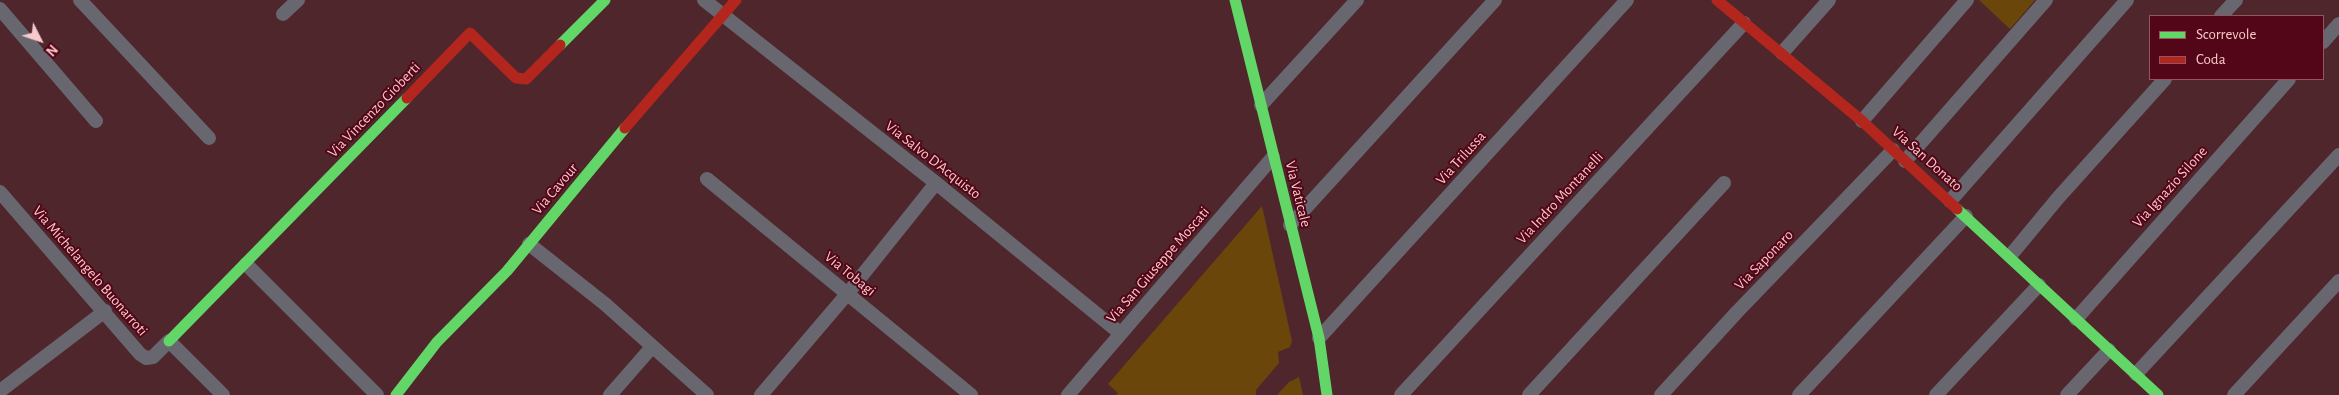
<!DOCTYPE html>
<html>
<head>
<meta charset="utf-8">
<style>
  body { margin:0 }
  #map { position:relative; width:2339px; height:395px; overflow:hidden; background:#4e262c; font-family:"Alegreya Sans",sans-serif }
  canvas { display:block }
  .legend { position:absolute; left:2149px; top:15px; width:175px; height:65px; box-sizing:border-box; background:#530617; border:1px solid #95545f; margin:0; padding:6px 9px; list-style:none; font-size:15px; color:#f8c9ca }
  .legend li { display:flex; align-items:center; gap:10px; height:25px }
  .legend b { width:25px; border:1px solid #95545f }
  .north { position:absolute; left:15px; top:15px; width:50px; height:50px; -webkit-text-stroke:4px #530617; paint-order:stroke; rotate:131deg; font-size:14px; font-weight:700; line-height:20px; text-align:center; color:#f8c9ca }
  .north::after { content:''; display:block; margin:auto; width:18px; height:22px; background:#f8c9ca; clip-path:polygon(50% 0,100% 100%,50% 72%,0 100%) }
</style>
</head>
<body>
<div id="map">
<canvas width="2339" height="395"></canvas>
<ul class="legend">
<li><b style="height:6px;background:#63d668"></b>Scorrevole</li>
<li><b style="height:6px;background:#b3261e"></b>Coda</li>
</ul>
<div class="north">N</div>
</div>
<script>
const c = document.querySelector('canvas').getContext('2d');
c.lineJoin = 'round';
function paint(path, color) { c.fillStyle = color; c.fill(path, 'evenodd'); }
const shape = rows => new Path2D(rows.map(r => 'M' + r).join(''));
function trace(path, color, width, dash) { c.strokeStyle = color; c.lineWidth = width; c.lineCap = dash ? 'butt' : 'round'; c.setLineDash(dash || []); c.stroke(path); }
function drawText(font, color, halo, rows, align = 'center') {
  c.font = font + ' "Alegreya Sans",sans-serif'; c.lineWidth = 4; c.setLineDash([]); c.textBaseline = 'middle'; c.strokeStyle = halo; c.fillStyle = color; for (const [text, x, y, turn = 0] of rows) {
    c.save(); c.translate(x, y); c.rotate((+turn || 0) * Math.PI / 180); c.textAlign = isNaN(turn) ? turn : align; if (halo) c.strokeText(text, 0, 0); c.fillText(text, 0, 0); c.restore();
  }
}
const green = shape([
  [1979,0,2035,0,2010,29],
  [1262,206,1292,341,1290,347,1278,352,1279,363,1256,390,1256,395,1116,395,1118,393,1108,384],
  [1299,377,1303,395,1277,395,1289,382]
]);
const street = shape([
  [80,0,209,138],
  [704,0,936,183,1120,333],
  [0,9,96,121],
  [283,14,298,0],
  [2221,16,2236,0],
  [2323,42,2339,24],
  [1782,53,1829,0],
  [1261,105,1357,0],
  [1862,121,1967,0],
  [1905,161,2046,0],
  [707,179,971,395],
  [0,192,140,354,146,358,153,357,169,341,223,395],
  [1950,201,2127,0],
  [1290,225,1495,0],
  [529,244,605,304,707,395],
  [2010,256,2058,198,2165,79],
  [246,264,377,395],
  [2076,319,2289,79],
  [1319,338,1627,0],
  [2136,374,2339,155],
  [0,391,105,311],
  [610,395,652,347],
  [761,395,848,293,936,183],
  [1068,395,1273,157],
  [1401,395,1744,23],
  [1529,395,1724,183],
  [1661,395,1737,312,1893,150],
  [1799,395,1966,216],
  [1936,395,2039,285],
  [2067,395,2109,350],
  [2234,395,2339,281]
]);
const fast = shape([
  [1235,0,1319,338,1327,395],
  [560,45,605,0],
  [1957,209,2158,395],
  [169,341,407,98],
  [396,395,437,342,507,271,625,128]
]);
const jam = shape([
  [1717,0,1862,121,1957,209],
  [407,98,470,33,516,78,526,79,560,45],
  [625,128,736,0]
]);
const streetNames = [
  ["Via Vincenzo Gioberti",374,110,-46],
  ["Via Trilussa",1461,158,-48],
  ["Via San Donato",1927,159,42],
  ["Via Salvo D'Acquisto",933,160,38],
  ["Via Ignazio Silone",2170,187,-48],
  ["Via Cavour",555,189,-50],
  ["Via Vaticale",1298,194,76],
  ["Via Indro Montanelli",1560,198,-47],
  ["Via Saponaro",1764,260,-46],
  ["Via San Giuseppe Moscati",1158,265,-49],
  ["Via Michelangelo Buonarroti",90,271,49],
  ["Via Tobagi",850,274,39]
];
paint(green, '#6b460b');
trace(street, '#68676f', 14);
trace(fast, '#63d668', 11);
trace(jam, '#b3261e', 11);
drawText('15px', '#f8c9ca', '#530617', streetNames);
</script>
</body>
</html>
